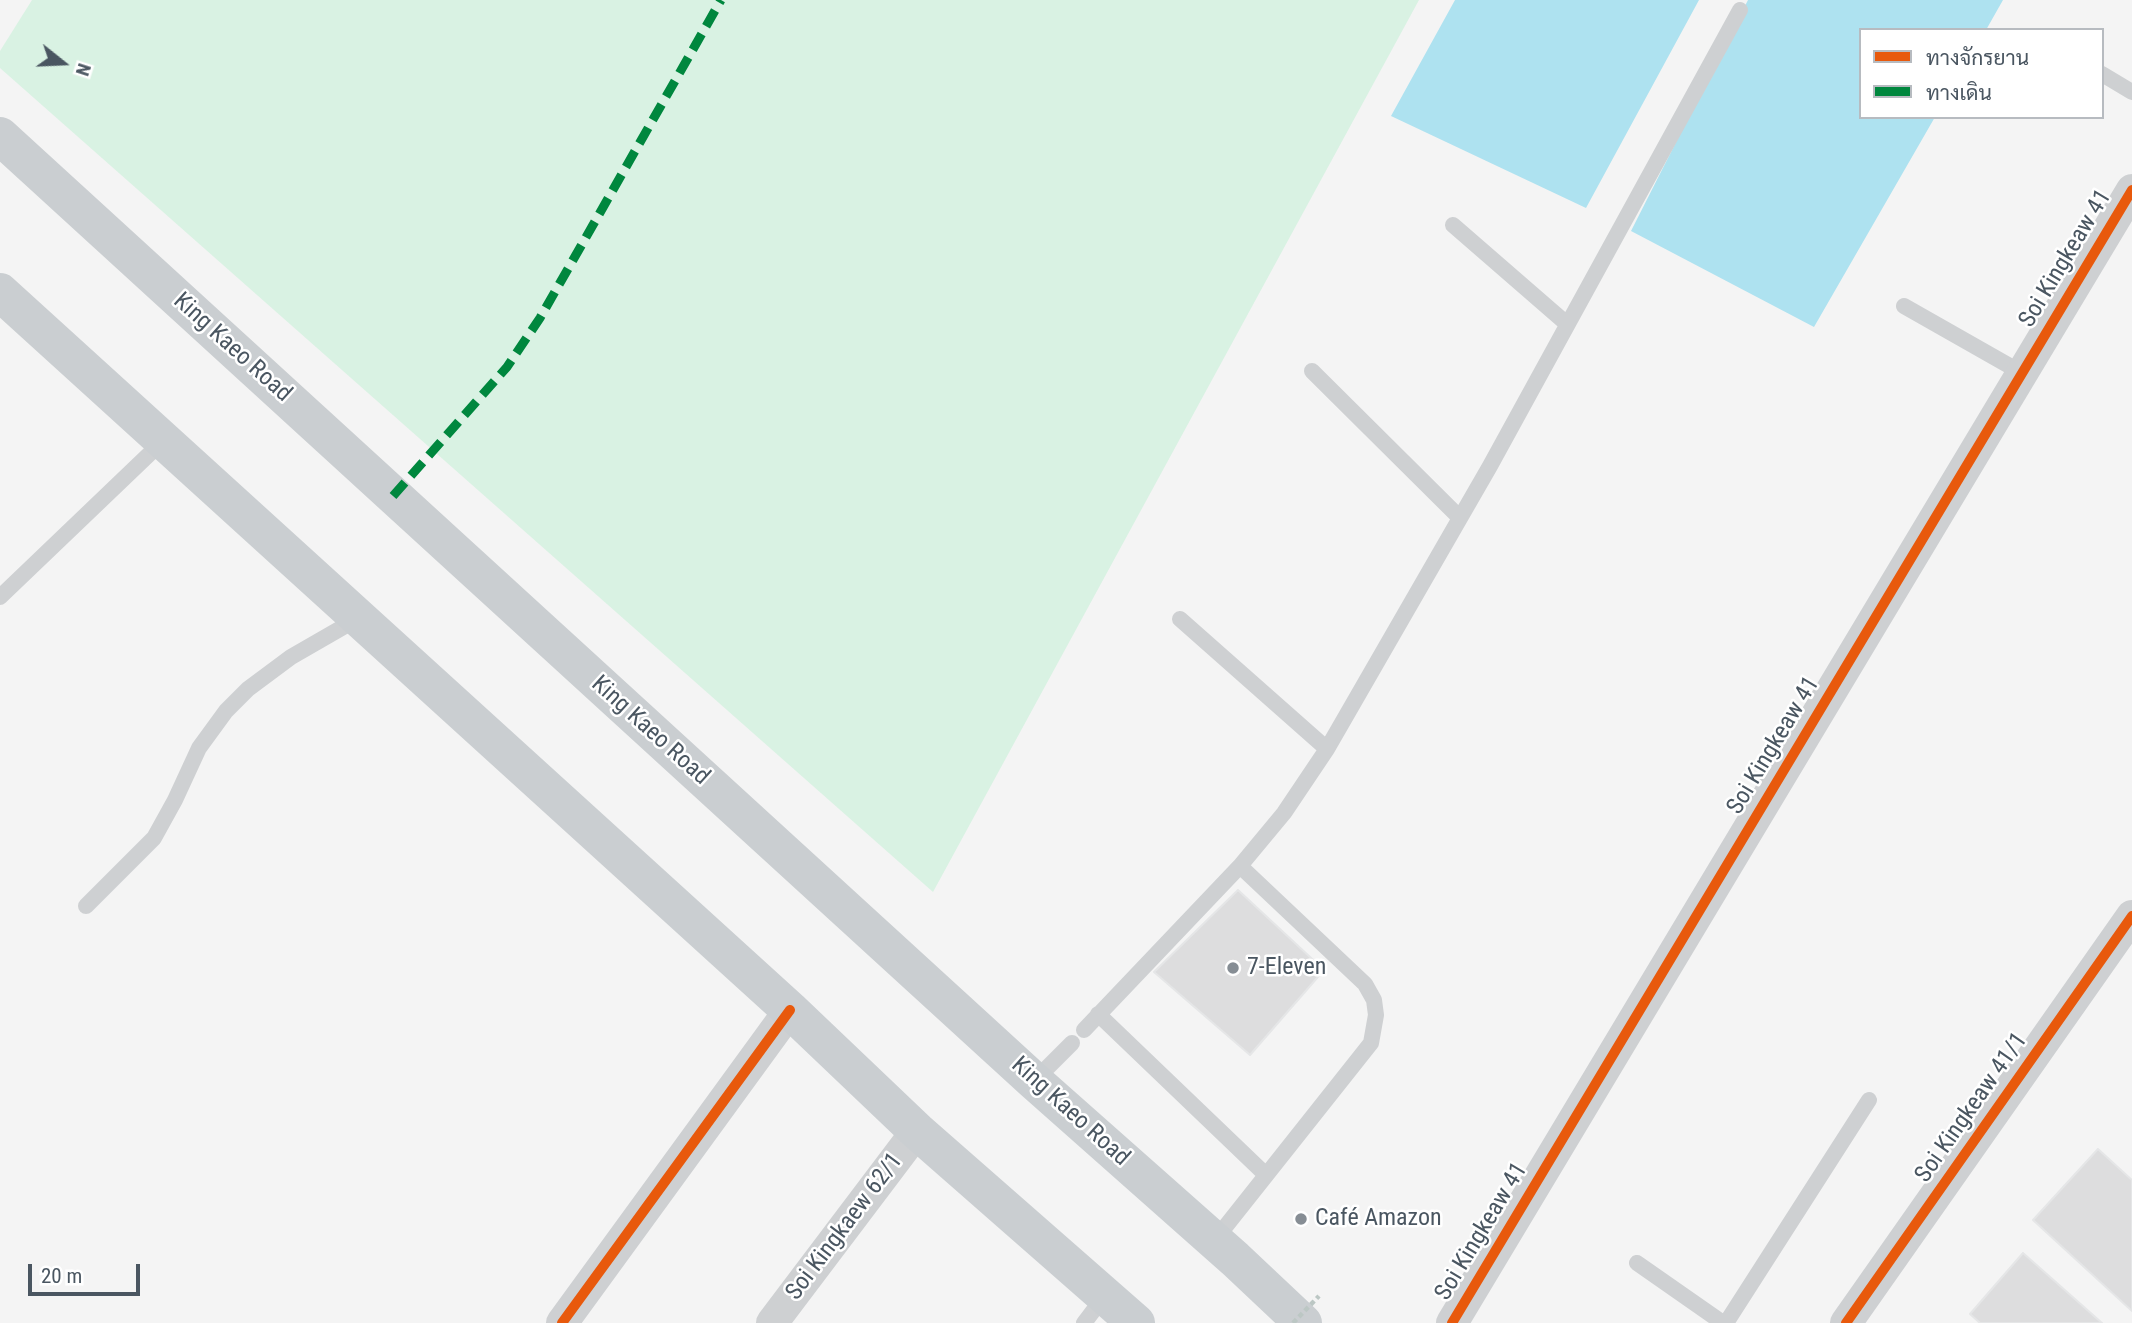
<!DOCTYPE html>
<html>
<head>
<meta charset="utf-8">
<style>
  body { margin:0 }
  #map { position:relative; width:2132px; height:1323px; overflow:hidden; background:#f4f4f4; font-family:"Roboto Condensed",Sarabun,sans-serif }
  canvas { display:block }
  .legend { position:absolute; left:1859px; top:28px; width:245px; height:91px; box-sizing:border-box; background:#fff; border:2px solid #b7bbc0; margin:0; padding:9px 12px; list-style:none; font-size:21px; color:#4a5661 }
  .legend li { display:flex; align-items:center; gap:14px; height:35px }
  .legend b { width:35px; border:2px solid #b7bbc0 }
  .north { position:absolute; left:28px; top:28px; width:70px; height:70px; -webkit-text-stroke:5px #fff; paint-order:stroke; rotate:108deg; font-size:19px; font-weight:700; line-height:28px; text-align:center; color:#4a5661 }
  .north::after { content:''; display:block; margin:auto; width:24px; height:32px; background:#4a5661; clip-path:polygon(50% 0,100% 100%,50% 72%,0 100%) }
  .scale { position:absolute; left:28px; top:1264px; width:112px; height:32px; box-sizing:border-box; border:4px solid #4a5661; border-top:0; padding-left:9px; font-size:21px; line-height:24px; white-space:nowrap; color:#4a5661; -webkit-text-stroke:5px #fff; paint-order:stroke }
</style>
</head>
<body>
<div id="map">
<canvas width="2132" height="1323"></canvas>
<ul class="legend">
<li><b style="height:9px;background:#e8590c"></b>ทางจักรยาน</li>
<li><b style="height:9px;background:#00873e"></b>ทางเดิน</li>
</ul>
<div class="north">N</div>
<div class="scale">20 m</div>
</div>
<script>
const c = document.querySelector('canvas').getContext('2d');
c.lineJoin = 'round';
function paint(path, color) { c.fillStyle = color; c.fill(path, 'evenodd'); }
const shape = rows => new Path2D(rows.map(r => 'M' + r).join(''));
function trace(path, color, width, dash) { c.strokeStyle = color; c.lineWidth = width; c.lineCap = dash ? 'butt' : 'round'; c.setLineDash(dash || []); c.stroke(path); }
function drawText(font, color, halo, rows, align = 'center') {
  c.font = font + ' "Roboto Condensed",sans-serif'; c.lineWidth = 5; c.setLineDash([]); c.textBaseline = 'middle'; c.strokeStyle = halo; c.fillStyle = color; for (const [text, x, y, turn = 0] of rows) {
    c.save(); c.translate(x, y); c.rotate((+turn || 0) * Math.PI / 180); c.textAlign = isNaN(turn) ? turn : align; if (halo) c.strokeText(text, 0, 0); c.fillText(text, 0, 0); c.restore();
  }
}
const green = shape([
  [32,0,1419,0,933,892,0,68,0,51]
]);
const water = shape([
  [1455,0,1699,0,1586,208,1391,116],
  [1748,0,2003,0,1986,30,1861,30,1861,117,1935,117,1814,327,1631,231]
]);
const building = shape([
  [1238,890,1324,970,1250,1055,1154,972,1238,890],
  [2098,1149,2132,1180,2132,1311,2033,1220,2098,1149],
  [2023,1253,2102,1323,1980,1323,1970,1314,2023,1253]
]);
const service = shape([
  [2102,74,2132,92],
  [1453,225,1567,324],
  [1904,306,2022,373],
  [1312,371,1460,518],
  [0,597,164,440],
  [1180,619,1327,749],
  [86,906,154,838,175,800,199,748,226,711,248,689,291,657,357,619],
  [1098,1014,1266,1175],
  [1084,1030,1240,866,1284,813,1327,749,1490,466,1740,10],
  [1034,1081,1072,1043],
  [1214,1241,1371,1043,1376,1015,1374,1000,1365,984,1240,866],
  [1637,1263,1723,1323],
  [1084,1323,1106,1294],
  [1726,1323,1869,1100]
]);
const minor = shape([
  [562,1323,790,1010],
  [772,1323,917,1131],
  [1452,1323,2132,190],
  [1846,1323,2132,916]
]);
const primary = shape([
  [0,136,1034,1081,1235,1259,1303,1323],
  [0,292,790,1010,917,1131,1136,1323]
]);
const pathBridge = shape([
  [1293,1323,1319,1296]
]);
const quiet = shape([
  [393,496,507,367,540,318,721,0]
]);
const cycleway = shape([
  [562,1323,790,1010],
  [1452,1323,2132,190],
  [1846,1323,2132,916]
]);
const markers = [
  [1233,968,7,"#868d94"],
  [1301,1219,7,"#868d94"]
];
const streetNames = [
  ["Soi Kingkeaw 41",2066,259,-59],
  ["King Kaeo Road",232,348,42],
  ["King Kaeo Road",650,731,42],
  ["Soi Kingkeaw 41",1774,746,-59],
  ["Soi Kingkeaw 41/1",1972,1108,-55],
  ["King Kaeo Road",1070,1112,42],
  ["Soi Kingkaew 62/1",845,1227,-53],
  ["Soi Kingkeaw 41",1482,1232,-59]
];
const poiNames = [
  ["7-Eleven",1247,968],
  ["Café Amazon",1315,1219]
];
paint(green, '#d9f2e3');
paint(water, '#aee2f0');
paint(building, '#ddddde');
trace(building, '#e5e6e7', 2);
trace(service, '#ced0d2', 16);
trace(minor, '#ced0d2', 32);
trace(primary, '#caced1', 38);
trace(pathBridge, '#bcc7c4', 4.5, [5, 3.5]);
trace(quiet, '#00873e', 9, [18, 9]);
trace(cycleway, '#e8590c', 10);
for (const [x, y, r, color] of markers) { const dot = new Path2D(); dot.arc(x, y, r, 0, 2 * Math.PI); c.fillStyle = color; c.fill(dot); trace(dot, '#fff', 2.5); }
drawText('24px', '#4a5661', '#fff', streetNames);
drawText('24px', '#4a5661', '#fff', poiNames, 'left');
</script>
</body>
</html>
